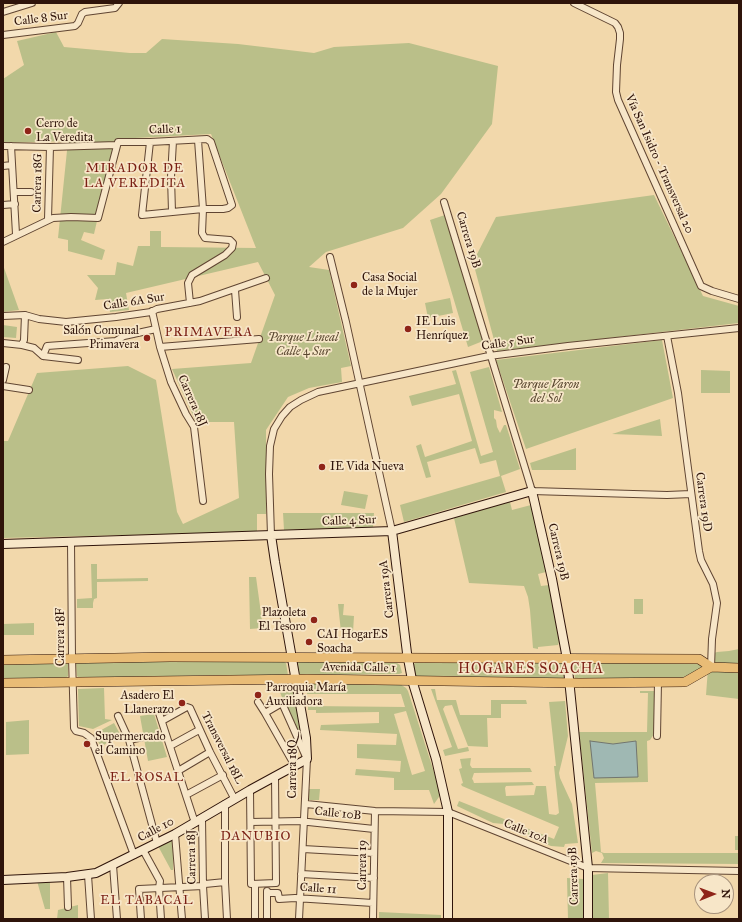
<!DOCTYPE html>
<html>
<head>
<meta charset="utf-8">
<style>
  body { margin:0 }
  #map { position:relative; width:742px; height:922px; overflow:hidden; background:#f2d8ab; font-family:"IM FELL Great Primer",serif }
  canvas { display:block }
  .frame { position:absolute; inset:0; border:4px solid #2f140a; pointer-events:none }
  .north { position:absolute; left:694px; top:874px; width:40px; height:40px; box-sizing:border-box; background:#f7e6c8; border:1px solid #a7927c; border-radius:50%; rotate:89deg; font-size:11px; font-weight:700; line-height:16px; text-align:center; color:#2f140a }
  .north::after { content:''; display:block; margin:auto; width:14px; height:18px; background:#8f2418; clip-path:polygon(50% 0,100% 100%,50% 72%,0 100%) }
</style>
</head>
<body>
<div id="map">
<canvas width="742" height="922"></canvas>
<div class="frame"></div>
<div class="north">N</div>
</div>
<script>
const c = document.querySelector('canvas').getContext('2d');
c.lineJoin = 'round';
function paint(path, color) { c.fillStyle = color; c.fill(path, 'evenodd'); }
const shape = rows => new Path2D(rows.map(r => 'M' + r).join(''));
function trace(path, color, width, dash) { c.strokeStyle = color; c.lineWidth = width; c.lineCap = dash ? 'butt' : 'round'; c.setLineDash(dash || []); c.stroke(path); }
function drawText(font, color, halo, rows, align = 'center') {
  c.font = font + ' "IM FELL Great Primer",serif'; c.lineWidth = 3.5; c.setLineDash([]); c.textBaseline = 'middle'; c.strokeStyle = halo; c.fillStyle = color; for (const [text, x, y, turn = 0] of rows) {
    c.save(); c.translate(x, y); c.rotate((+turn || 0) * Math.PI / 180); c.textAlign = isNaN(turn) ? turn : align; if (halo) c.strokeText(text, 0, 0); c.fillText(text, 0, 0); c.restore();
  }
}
const green = shape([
  [56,32,64,47,130,53,146,53,162,39,238,44,314,53,334,47,409,43,498,66,492,124,441,194,403,228,326,252,309,267,329,270,351,366,341,368,342,382,309,388,288,397,266,430,266,514,257,514,257,532,3,538,3,441,8,441,37,373,128,366,156,380,177,512,183,524,239,498,234,422,196,422,172,369,251,363,275,295,258,262,126,293,129,310,110,312,108,299,95,300,98,288,87,275,115,275,117,262,133,266,138,246,150,246,150,231,161,231,161,247,256,248,211,134,116,139,94,234,84,232,81,240,105,250,102,260,68,251,68,240,58,238,68,141,3,143,3,79,24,65,17,41],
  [654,195,703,296,739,306,739,323,497,351,473,262,496,217],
  [445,215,483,341,468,347,430,220],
  [3,265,19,310,3,312],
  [450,298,453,313,428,318,425,303],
  [3,325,17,327,16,338,3,337],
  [662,340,673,398,526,449,496,360],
  [489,367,502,412,494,410,494,418,496,420,497,427,500,433,504,425,506,425,520,469,501,476,506,492,404,522,400,505,500,476,496,460,480,464,475,448,427,462,431,477,426,478,416,446,421,444,425,457,472,441,459,394,412,406,409,396,456,384,452,371,456,370,481,456,493,452,470,372],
  [701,370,730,371,730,393,701,393],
  [660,419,662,436,612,434],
  [576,448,576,470,532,470,530,463],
  [344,491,368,495,365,509,341,505],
  [510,502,512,510,531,505,546,572,538,574,541,586,549,585,559,642,558,645,538,647,538,649,533,648,530,610,528,597,524,586,469,583,454,518],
  [283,513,374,513,373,527,284,530],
  [91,564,97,564,97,579,148,578,148,581,97,582,97,598,94,599,93,603,93,608,77,608,77,599,92,598],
  [249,577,256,577,263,628,250,629],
  [634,599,643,599,643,614,634,614],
  [338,604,344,604,343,615,354,616,353,632,341,632],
  [34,623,34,635,3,635,3,624],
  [739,649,739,699,706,695,709,655,717,652,729,651],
  [79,660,282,661,286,663,288,675,283,677,220,675,79,678,77,676,76,663],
  [299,661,397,663,400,665,402,673,399,674,300,675,296,666],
  [417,661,560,662,563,663,564,678,563,679,416,676,413,665],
  [65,662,68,664,68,676,66,678,3,679,3,663],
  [573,663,702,663,703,665,698,670,682,678,575,678],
  [308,684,400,684,406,688,408,691,441,794,434,804,429,790,394,790,394,778,355,775,356,769,400,772,401,761,357,758,357,744,396,745,397,734,320,730,321,725,379,723,379,712,316,713,316,710,308,710,308,706,405,707,401,694,307,694],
  [406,711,425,771,412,775,394,714],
  [293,686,302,745,279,690,279,687],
  [104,688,105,719,112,720,93,729,79,726,78,689],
  [431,689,435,689,437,700,456,700,460,715,491,715,491,700,526,700,527,704,501,704,501,718,487,718,488,747,468,746,452,705,445,706,443,709,458,749,468,747,469,751,445,756,443,750,452,747],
  [640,691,654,691,654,734,650,740,647,741,648,782,595,783,601,852,604,853,739,853,739,864,601,863,604,858,602,853,596,851,592,853,579,732,647,732,648,693,640,693],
  [565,701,568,736,559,773,560,778,572,804,578,843,565,844,564,847,551,846,536,840,514,825,493,823,457,806,459,801,554,839,559,827,462,786,461,784,463,783,459,769,462,768,460,759,471,758,470,765,472,768,530,768,532,772,474,773,472,779,473,780,474,783,532,782,534,785,506,786,505,788,506,796,534,795,536,786,546,786,549,814,556,815,559,813,554,766,556,766,549,702],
  [154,714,167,757,148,761,140,716],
  [29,720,29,754,6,755,6,722],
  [114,723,120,734,101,747,94,734],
  [309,789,320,789,319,800,308,800],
  [735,836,739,836,739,850,735,850],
  [174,837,173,870,171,870,158,846],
  [608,873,609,919,592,919,592,875],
  [567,878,583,879,583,919,568,919],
  [37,881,50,882,50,909,45,909],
  [78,905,78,919,57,919,58,910],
  [379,912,441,915,441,919,379,919]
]);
const water = shape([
  [590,741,613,744,636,741,638,777,594,778,590,741]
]);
const street = shape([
  [574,3,615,23,618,27,620,33,620,39,617,65,616,92,618,100,701,286,712,291,739,299],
  [3,12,32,3],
  [3,35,75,26,78,23,82,14,85,12,115,8,119,3],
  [3,146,50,147,117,145],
  [11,146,16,234],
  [3,166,12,165],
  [14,192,31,192],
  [444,202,532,491,667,495,691,494],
  [3,205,15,204],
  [172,212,171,177,173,141],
  [48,219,50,147],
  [3,242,53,218,71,217,98,218,118,142,150,142,207,139,211,142,232,205,228,208,223,209,203,209,142,215,150,142],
  [330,257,346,322,392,531],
  [235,290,237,317],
  [190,303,188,283,192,275,225,255,232,248,233,243,230,240,205,238,202,233,203,209,198,140],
  [152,311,160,347,171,382,186,414,194,427,203,501],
  [3,316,25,315,39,319,66,322,116,317,151,312,157,309,200,301,266,278],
  [667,336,678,393,699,551,701,560,713,584,717,603,712,639,711,667],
  [3,343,22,345,34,348,43,356,78,360],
  [22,345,24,340,25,315],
  [160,347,259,339],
  [43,356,47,346,116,341,124,336,156,329],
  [3,380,6,367],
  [3,386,29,390],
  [271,535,269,474,270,446,274,429,282,416,290,407,301,400,318,392,489,356,568,346,739,328],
  [71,542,72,658,74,728,76,731,84,733,91,738,134,855],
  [258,702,265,713,295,766],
  [159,713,195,823],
  [265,713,282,703,307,759,299,919],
  [118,716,129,740,157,843],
  [162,721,187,707,190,708,210,752,234,798],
  [657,736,658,682],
  [129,740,143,737],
  [170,746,199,730],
  [178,771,210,752],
  [250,790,251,884,276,883,275,776],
  [186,795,223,775],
  [225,804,225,882,227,919],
  [306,804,375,811,448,812,588,868,739,871],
  [202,818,203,886,205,919],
  [251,822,299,821,374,829],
  [175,834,182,919],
  [303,849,374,853],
  [143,850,160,881,159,888,161,919],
  [113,865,117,919],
  [301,874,374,878],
  [88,875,91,919],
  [67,877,68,907],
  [267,891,267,919],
  [267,893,278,893,279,899,295,898,373,903],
  [141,919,139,889,203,886,205,884,225,882],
  [255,919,255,884],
  [373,919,375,811]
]);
const secondary = shape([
  [392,531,407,653,412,680,436,759,448,812,448,919],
  [3,544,392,531,532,491,552,579,567,659,588,868,588,919],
  [3,880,67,877,96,873,175,834,250,790,307,759,306,738,275,562,271,535]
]);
const primary = shape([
  [3,660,170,657,699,659,711,667],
  [3,683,307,679,580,683,685,682,711,667,739,668]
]);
const markers = [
  [28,131,4,"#8f2418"],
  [354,285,4,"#8f2418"],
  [408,329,4,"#8f2418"],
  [147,338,4,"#8f2418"],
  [322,467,4,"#8f2418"],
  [314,620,4,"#8f2418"],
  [309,642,4,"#8f2418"],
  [258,695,4,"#8f2418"],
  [182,703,4,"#8f2418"],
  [87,744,4,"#8f2418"]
];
const streetNames = [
  ["Calle 8 Sur",41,19,-7],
  ["Calle 1",165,130,-2],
  ["Vía San Isidro - Transversal 20",659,164,66],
  ["Carrera 18G",38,183,-89],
  ["Carrera 19B",468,240,73],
  ["Calle 6A Sur",134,302,-9],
  ["Calle 5 Sur",508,343,-8],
  ["Carrera 18J",192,401,66],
  ["Carrera 19D",703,502,82],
  ["Calle 4 Sur",349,521,-2],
  ["Carrera 19B",558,552,77],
  ["Carrera 19A",387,589,-97],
  ["Carrera 18F",61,637,-90],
  ["Avenida Calle 1",359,668,1],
  ["Transversal 18L",222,748,63],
  ["Carrera 18Q",293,769,-90],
  ["Calle 10B",338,814,6],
  ["Calle 10",156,830,-28],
  ["Calle 10A",526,832,22],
  ["Carrera 18J",192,857,-91],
  ["Carrera 19",363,865,-90],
  ["Carrera 19B",574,876,-92],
  ["Calle 11",318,889,4]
];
const poiNames = [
  ["Cerro de",36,124],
  ["La Veredita",36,138],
  ["Casa Social",362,278],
  ["de la Mujer",362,292],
  ["IE Luis",416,322],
  ["Henríquez",416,336],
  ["Salón Comunal",139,331,"right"],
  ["Primavera",139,345,"right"],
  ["IE Vida Nueva",330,467],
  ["Plazoleta",306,613,"right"],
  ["El Tesoro",306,627,"right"],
  ["CAI HogarES",317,635],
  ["Soacha",317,649],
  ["Parroquia María",266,688],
  ["Auxiliadora",266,702],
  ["Asadero El",174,696,"right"],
  ["Llanerazo",174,710,"right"],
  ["Supermercado",95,737],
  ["el Camino",95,751]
];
const parkNames = [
  ["Parque Lineal",303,338],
  ["Calle 4 Sur",303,352],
  ["Parque Varon",546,385],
  ["del Sol",546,399]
];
const neighbourhoodNames = [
  ["MIRADOR DE",135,169],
  ["LA VEREDITA",135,184],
  ["PRIMAVERA",209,333],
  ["EL ROSAL",147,778],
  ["DANUBIO",256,837],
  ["EL TABACAL",147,901]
];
const quarterNames = [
  ["HOGARES SOACHA",531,670]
];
paint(green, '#babf89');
paint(water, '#9fb8b3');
trace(water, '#72766f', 1);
trace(street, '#604532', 8);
trace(secondary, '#2f140a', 10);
trace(primary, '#2f140a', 10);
trace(street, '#f7e6c8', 6);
trace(secondary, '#f7e6c8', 8);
trace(primary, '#e9bc76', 9);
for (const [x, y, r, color] of markers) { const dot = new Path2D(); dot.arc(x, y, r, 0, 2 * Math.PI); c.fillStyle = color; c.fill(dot); trace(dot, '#f7e6c8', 1.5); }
drawText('12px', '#2f140a', '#f7e6c8', streetNames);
drawText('12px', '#2f140a', '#f7e6c8', poiNames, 'left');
drawText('italic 12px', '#594730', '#f7e6c8', parkNames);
c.letterSpacing = '1px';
drawText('13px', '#7a1f14', '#f7e6c8', neighbourhoodNames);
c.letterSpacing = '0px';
c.letterSpacing = '1px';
drawText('14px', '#7a1f14', '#f7e6c8', quarterNames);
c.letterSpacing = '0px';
</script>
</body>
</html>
